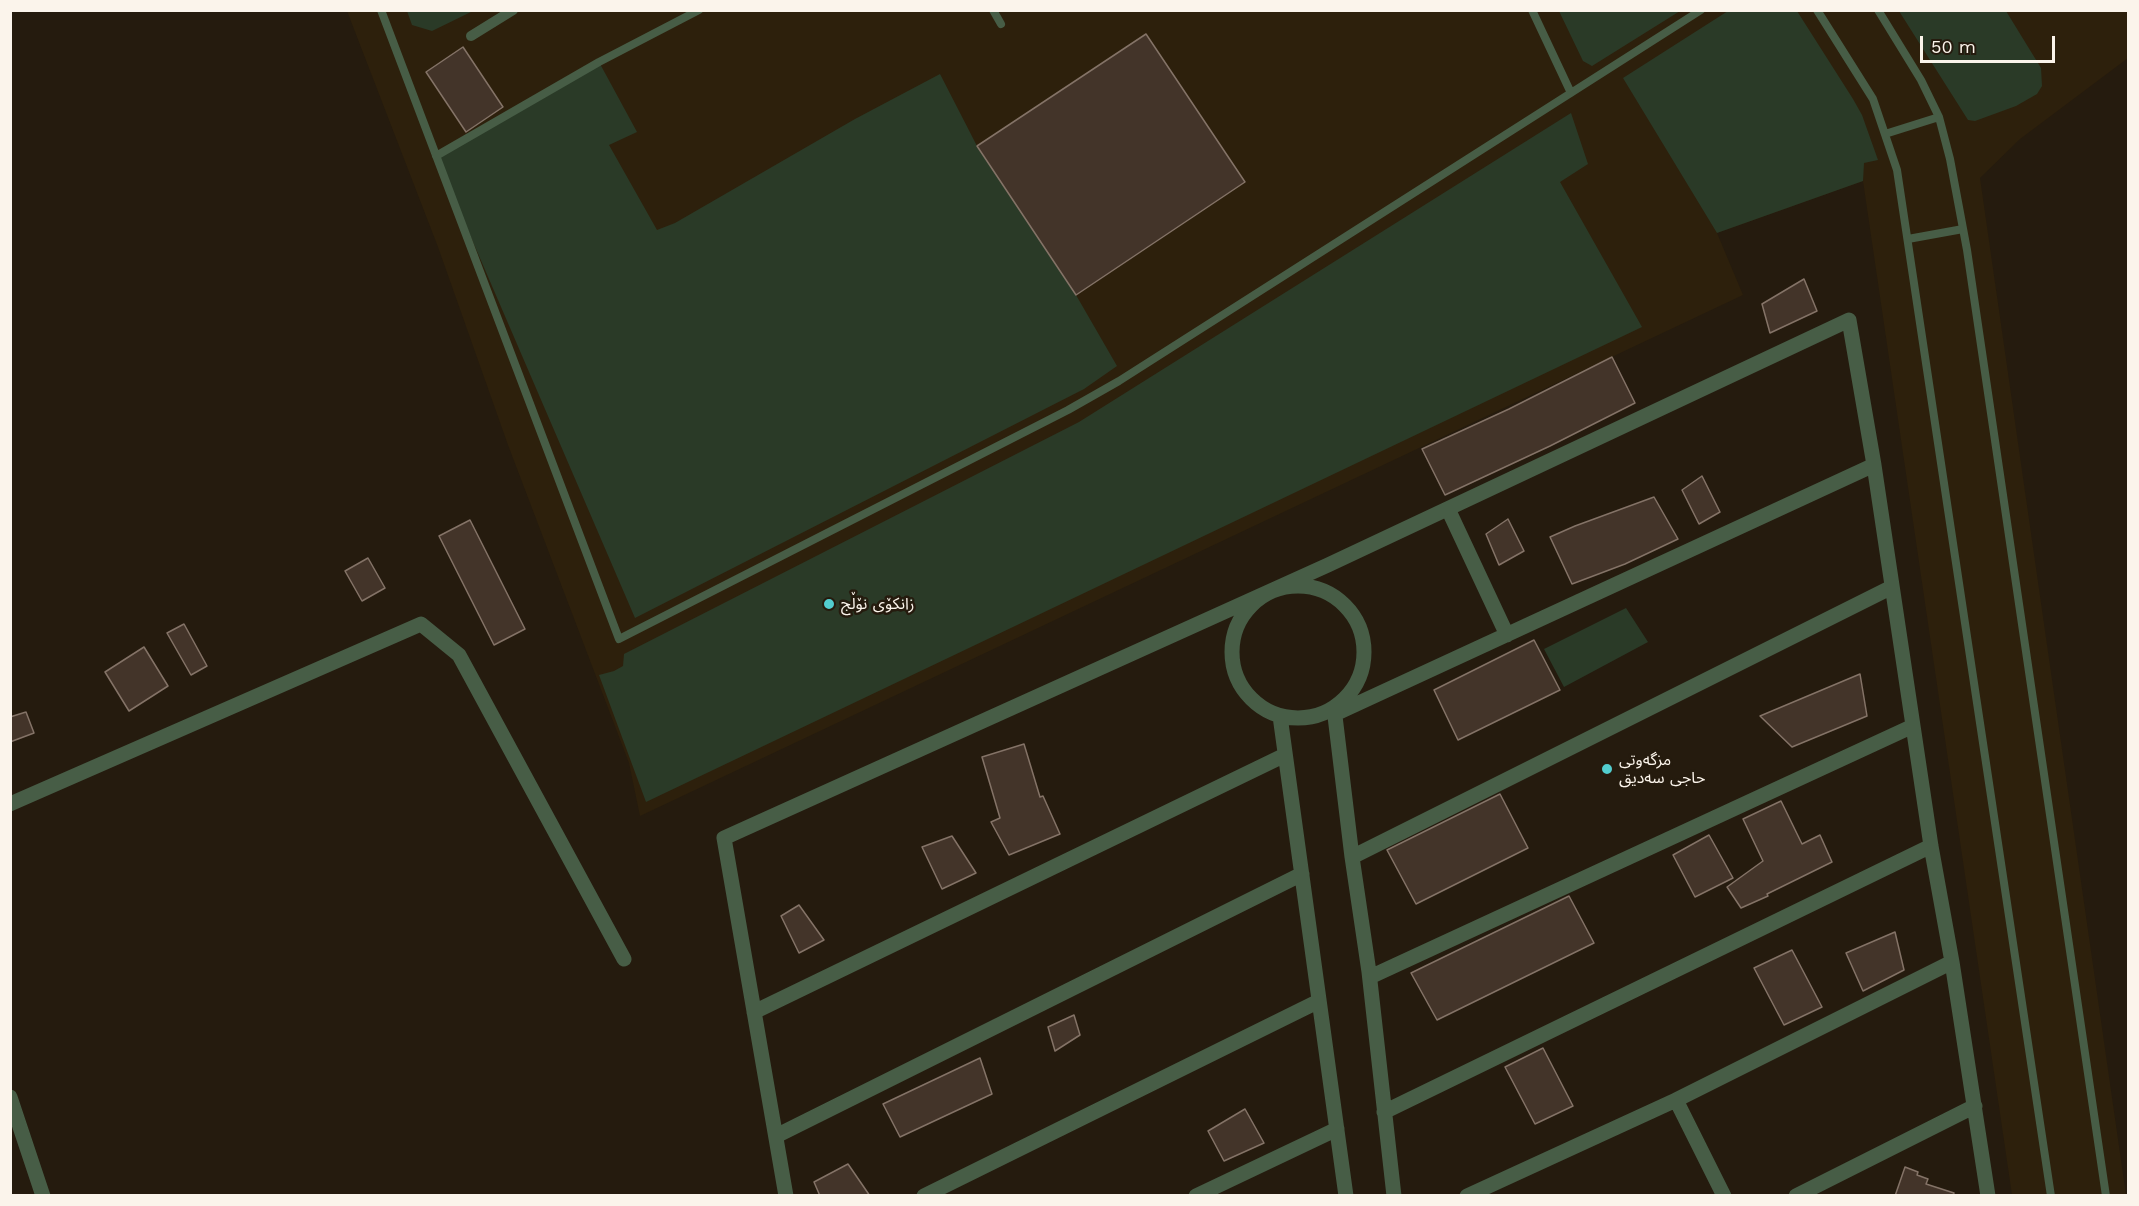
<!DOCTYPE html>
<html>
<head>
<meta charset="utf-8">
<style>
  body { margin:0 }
  #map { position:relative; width:2139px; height:1206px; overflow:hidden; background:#251b0e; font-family:"Work Sans",sans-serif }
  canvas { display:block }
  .frame { position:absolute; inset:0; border:12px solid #fbf4eb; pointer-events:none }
  .scale { position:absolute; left:1920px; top:36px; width:135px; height:27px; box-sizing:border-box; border:3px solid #fbf4eb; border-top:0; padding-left:8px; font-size:18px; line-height:21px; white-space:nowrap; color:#fbf4eb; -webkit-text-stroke:4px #251b0e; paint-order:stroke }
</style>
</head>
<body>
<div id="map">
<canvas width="2139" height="1206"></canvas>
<div class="frame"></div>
<div class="scale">50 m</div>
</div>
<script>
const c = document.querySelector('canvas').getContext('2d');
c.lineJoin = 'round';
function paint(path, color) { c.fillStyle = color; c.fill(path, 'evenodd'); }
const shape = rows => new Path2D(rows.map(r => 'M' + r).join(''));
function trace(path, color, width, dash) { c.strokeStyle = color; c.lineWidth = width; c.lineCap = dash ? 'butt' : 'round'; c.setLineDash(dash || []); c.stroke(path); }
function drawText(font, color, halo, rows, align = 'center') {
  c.font = font + ' "Work Sans","Noto Sans Arabic",sans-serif'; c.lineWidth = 5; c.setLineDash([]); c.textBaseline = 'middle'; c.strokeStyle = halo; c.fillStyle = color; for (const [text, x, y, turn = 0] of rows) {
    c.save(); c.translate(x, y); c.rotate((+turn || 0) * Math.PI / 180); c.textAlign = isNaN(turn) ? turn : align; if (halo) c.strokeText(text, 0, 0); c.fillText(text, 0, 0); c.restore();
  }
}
const built = shape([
  [347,11,2128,11,2128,58,2020,139,1980,178,2126,1195,2012,1195,1863,181,1717,233,1743,295,640,816,629,763,508,445,438,247]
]);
const green = shape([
  [407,11,473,11,432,31,412,25],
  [1559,11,1680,11,1592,66,1583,61],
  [1728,11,1797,11,1853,99,1862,115,1878,160,1864,163,1863,181,1717,233,1623,78],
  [1899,11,2006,11,2041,68,2042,86,2037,94,2016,106,1975,121,1968,120],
  [599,62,637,132,609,145,657,230,675,223,855,119,940,74,977,146,1076,295,1117,366,1084,389,635,618,436,156],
  [1571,113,1588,164,1560,182,1642,327,646,802,599,675,614,671,623,666,624,654,1079,422],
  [1626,608,1648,642,1564,687,1544,649]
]);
const building = shape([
  [1146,34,1245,182,1076,295,977,146,1146,34],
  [463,47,503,107,466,132,426,72,463,47],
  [1804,279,1817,311,1770,333,1762,304,1804,279],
  [1612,357,1635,403,1550,446,1445,495,1422,449,1509,409,1612,357],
  [1702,476,1720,512,1699,524,1682,490,1702,476],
  [1654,497,1678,539,1625,564,1572,584,1550,537,1575,526,1654,497],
  [1508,519,1524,551,1499,565,1486,534,1508,519],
  [470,520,525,629,494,645,439,536,470,520],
  [368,558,385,588,362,601,345,571,368,558],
  [184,624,207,666,191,675,167,633,184,624],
  [1534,640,1560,690,1458,740,1434,690,1534,640],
  [144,647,168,686,129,711,105,672,144,647],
  [1860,674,1867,716,1792,747,1760,716,1860,674],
  [26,712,34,733,10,742,10,717,26,712],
  [1024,744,1040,797,1043,796,1060,834,1009,855,991,822,1000,818,982,757,1024,744],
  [1500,794,1528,848,1416,904,1387,850,1500,794],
  [1781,801,1802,844,1820,835,1832,862,1767,894,1768,896,1741,908,1727,887,1763,861,1743,819,1781,801],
  [1709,835,1733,878,1695,897,1673,855,1709,835],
  [952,836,976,873,942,889,922,847,952,836],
  [1569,896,1594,943,1437,1020,1411,973,1569,896],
  [799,905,824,940,799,953,781,916,799,905],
  [1895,932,1904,970,1863,991,1846,953,1895,932],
  [1792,950,1822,1007,1784,1025,1754,968,1792,950],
  [1074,1015,1080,1035,1055,1051,1048,1027,1074,1015],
  [1543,1048,1573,1106,1535,1124,1505,1067,1543,1048],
  [980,1058,992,1094,900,1137,883,1104,980,1058],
  [1245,1109,1264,1143,1224,1161,1208,1131,1245,1109],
  [848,1164,870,1196,820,1196,814,1182,848,1164],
  [1905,1167,1918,1172,1917,1175,1928,1179,1926,1184,1954,1193,1953,1196,1895,1196,1905,1167]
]);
const service = shape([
  [381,10,619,639,1068,410,1119,381,1701,10],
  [993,10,1001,24],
  [1532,10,1571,93],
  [1817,10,1873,99,1897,170,2051,1196],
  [1878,10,1921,80,1939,117,1950,159,1967,250,2106,1196],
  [1885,134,1939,117],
  [436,156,599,62,699,10],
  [1908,239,1963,229]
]);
const pedestrian = shape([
  [471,36,513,10]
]);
const minor = shape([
  [1448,509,1507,635],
  '1232 652a66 66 0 1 1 132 0a66 66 0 1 1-132 0Z',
  [1334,708,1352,857,1369,972,1394,1196],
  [1335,714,1874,465],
  [1280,716,1346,1196],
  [10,804,421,624,459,655,624,959],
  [1352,857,1892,587],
  [1370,977,1913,726],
  [754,1012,1285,755],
  [10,1097,43,1196],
  [1676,1100,1724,1196],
  [1384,1112,1931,846],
  [776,1136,1302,874],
  [786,1196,724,838,1328,565,1849,320,1874,465,1931,846,1952,962,1988,1196],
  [924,1196,1319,1001],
  [1196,1196,1337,1129],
  [1467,1196,1676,1100,1952,962],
  [1796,1196,1975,1106]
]);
const markers = [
  [829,604,6,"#52cdce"],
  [1607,769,6,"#52cdce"]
];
const poiNames = [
  ["زانکۆی نۆڵج",841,604],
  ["مزگەوتی",1619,760],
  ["حاجی سەدیق",1619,778]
];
paint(built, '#2d200c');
paint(green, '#2a3a27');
paint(building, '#433429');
trace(building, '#847367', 1.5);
trace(service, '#475d46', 8);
trace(pedestrian, '#475d46', 10);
trace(minor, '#475d46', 15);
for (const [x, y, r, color] of markers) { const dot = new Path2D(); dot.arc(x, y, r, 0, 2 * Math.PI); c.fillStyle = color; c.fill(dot); trace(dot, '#251b0e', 2); }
drawText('16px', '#fbf4eb', '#251b0e', poiNames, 'left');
</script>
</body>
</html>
